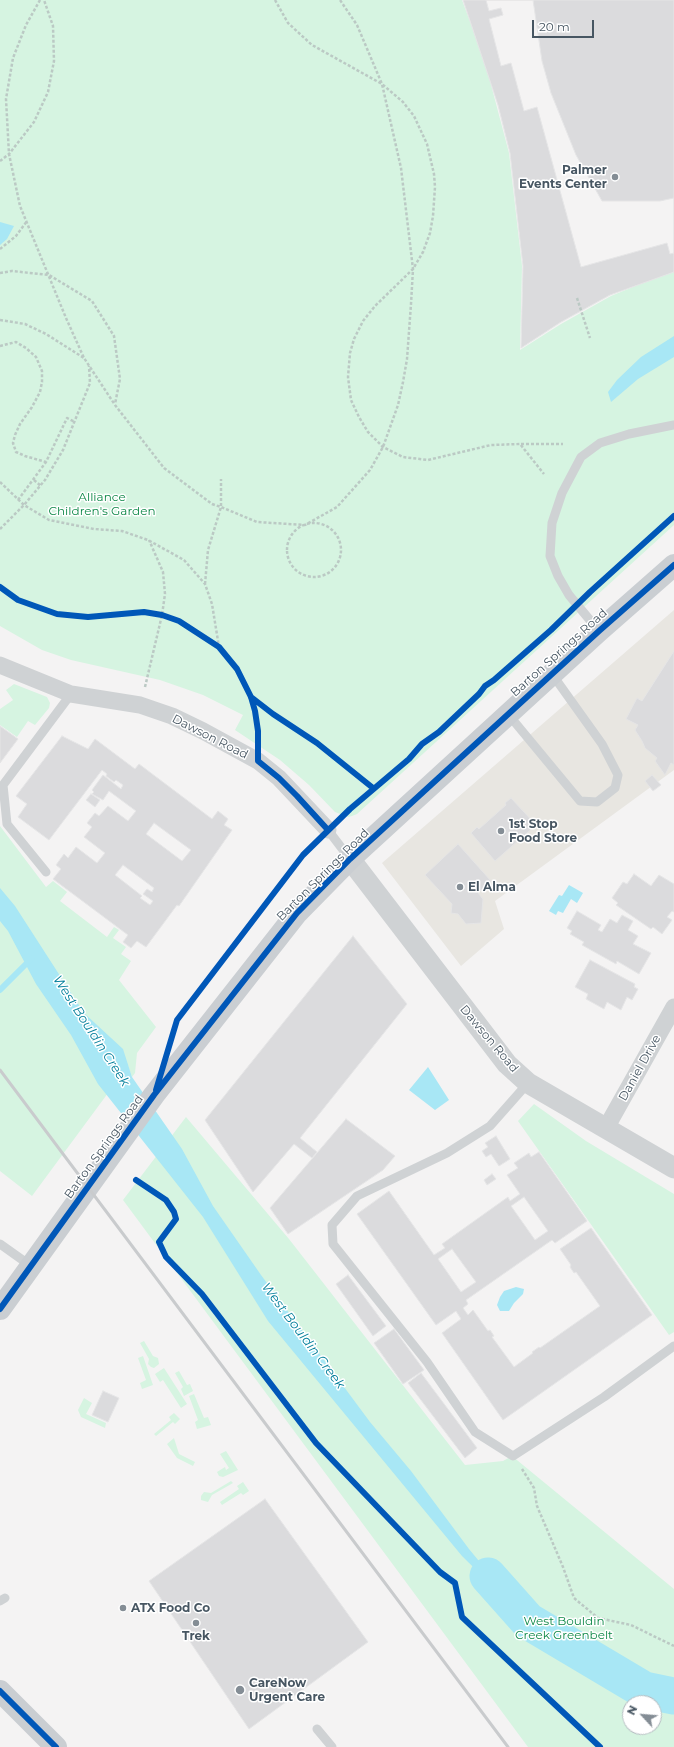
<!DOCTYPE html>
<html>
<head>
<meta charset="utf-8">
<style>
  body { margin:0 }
  #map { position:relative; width:674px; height:1747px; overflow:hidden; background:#f4f3f3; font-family:Montserrat,sans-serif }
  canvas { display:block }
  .north { position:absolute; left:622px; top:1695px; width:40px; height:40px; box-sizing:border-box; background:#fff; border:1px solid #b5bbc0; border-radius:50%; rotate:296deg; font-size:11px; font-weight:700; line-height:16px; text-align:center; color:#475662 }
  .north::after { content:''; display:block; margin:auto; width:14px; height:18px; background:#848d95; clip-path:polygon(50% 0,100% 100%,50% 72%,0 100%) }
  .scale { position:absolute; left:532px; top:20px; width:62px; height:18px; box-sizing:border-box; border:2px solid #475662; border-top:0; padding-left:5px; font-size:12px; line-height:14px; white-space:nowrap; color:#475662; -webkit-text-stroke:3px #fff; paint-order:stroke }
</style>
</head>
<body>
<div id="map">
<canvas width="674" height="1747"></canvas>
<div class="north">N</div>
<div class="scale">20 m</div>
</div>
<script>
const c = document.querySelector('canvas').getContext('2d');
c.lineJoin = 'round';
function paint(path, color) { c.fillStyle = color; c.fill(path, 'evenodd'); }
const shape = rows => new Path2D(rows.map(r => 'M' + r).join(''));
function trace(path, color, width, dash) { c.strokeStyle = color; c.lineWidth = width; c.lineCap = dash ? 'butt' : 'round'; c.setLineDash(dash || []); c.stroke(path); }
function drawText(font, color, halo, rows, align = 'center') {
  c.font = font + ' Montserrat,sans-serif'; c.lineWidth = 3; c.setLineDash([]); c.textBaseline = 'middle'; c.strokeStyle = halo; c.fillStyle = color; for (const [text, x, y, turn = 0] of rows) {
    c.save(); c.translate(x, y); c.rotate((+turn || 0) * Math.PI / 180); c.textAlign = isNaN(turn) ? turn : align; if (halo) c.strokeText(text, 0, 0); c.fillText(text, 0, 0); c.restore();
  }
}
const commercial = shape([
  [674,610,674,770,495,901,504,929,461,966,382,863]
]);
const green = shape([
  [0,0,462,0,485,62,509,153,522,266,520,350,561,324,611,296,674,270,674,525,357,814,352,816,348,817,335,812,309,785,280,760,235,730,243,715,203,695,160,680,71,660,42,650,0,626],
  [14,684,47,697,50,703,49,708,35,725,28,721,17,737,0,725,0,709,13,700,6,690],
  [0,826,46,887,53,881,67,892,60,901,107,937,114,927,119,930,113,938,126,947,121,954,131,961,119,980,156,1027,137,1053,135,1073,132,1077,128,1066,32,1196,0,1171],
  [534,1104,586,1141,674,1194,674,1332,669,1335,518,1121],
  [186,1117,289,1239,465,1465,503,1461,512,1456,674,1589,674,1747,528,1747,123,1200],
  [630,1703,654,1703,654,1727,630,1727],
  [144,1341,153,1356,158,1358,159,1364,154,1368,151,1367,148,1364,149,1359,140,1343],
  [143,1356,153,1385,142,1389,140,1383,146,1380,138,1358],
  [164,1368,187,1404,181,1408,163,1380,160,1382,155,1374],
  [179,1371,187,1385,190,1384,193,1391,184,1396,181,1389,183,1387,175,1373],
  [194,1394,204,1418,208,1417,211,1425,197,1429,195,1422,198,1420,189,1396],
  [84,1398,92,1403,86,1414,106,1423,105,1428,81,1417,78,1410],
  [174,1413,180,1419,175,1424,173,1422,156,1436,154,1434,171,1420,169,1417],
  [174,1438,179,1454,195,1462,193,1466,177,1458,167,1444],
  [226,1451,238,1470,223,1477,219,1476,217,1472,225,1467,226,1470,229,1468,220,1454],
  [231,1481,233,1483,212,1495,208,1502,201,1500,201,1496,204,1492,211,1493],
  [243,1482,249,1491,243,1495,241,1493,222,1505,220,1502,239,1489,237,1486]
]);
const water = shape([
  [0,222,14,226,7,239,0,245],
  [674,336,674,357,638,379,611,402,608,392,617,380,641,357],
  [569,885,583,893,577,903,571,899,563,913,558,911,556,915,549,911,559,895,562,896],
  [0,888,15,906,84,1013,123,1049,132,1077,182,1149,213,1206,261,1275,370,1422,411,1471,469,1549,530,1623,462,1556,268,1321,203,1217,98,1084,71,1035,36,984,8,931,0,921],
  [428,1067,449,1100,435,1110,409,1090],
  [516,1287,524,1289,523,1294,514,1303,509,1311,500,1311,497,1305,500,1297,504,1291]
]);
const stream = shape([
  [0,990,31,959]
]);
const river = shape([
  [488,1576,528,1621,644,1690,674,1696]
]);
const building = shape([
  [463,0,533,0,542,61,551,93,576,155,602,201,660,201,674,198,674,272,610,295,561,322,521,348,523,266,510,153,498,105,463,0],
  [486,0,674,0,674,253,670,254,667,243,581,267,537,107,524,111,511,63,501,66,489,19,503,15,501,8,489,11,486,0],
  [674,651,674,765,671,763,665,775,655,761,657,758,645,748,642,741,635,730,638,725,626,719,637,698,642,701,674,651],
  [0,726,18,739,0,763,0,726],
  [62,736,88,749,95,739,135,769,139,764,212,819,218,811,228,819,224,825,232,830,179,906,177,905,146,947,137,941,131,948,123,942,128,935,53,879,61,869,56,865,64,854,68,858,76,847,97,863,105,853,84,837,92,827,87,823,95,813,99,816,108,806,128,821,136,811,109,791,103,800,92,794,94,792,92,790,103,775,121,789,123,785,116,780,114,782,106,776,107,774,102,770,49,840,18,817,27,804,16,796,62,736],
  [154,823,191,850,182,861,146,834,154,823],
  [123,865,154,888,152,892,147,889,143,894,153,901,150,905,140,898,142,896,115,875,123,865],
  [652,775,661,785,653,791,645,781,652,775],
  [91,794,100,800,95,807,86,800,91,794],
  [511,798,536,825,495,861,471,833,477,827,479,829,506,805,505,803,511,798],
  [458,844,491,881,478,893,483,899,481,923,466,924,458,914,451,913,452,904,425,875,458,844],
  [634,874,651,886,659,875,674,884,674,912,672,911,667,917,672,920,662,934,653,927,651,929,616,905,618,903,612,898,623,882,627,884,634,874],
  [577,911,601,925,598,930,602,932,610,919,617,923,622,915,633,921,628,930,638,936,633,944,651,953,639,974,617,961,616,964,582,945,584,942,570,934,572,931,567,928,577,911],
  [353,936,407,1004,300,1138,317,1152,312,1158,294,1144,253,1192,205,1120,353,936],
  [590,960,635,984,634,987,638,989,632,1000,627,997,621,1010,607,1002,604,1009,586,999,588,994,575,987,590,960],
  [346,1119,395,1156,383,1170,288,1234,270,1208,346,1119],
  [496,1136,510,1159,499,1166,491,1154,486,1157,482,1151,488,1147,485,1143,496,1136],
  [539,1152,587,1221,555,1243,552,1240,466,1300,468,1304,463,1308,468,1315,473,1310,488,1331,490,1330,494,1336,492,1337,514,1367,533,1353,532,1352,539,1347,540,1348,600,1306,576,1272,574,1273,570,1267,571,1265,560,1249,591,1228,652,1315,503,1420,442,1333,461,1319,456,1311,436,1325,357,1214,389,1191,434,1255,445,1248,442,1244,508,1197,510,1201,520,1194,507,1175,518,1168,514,1163,529,1153,531,1157,539,1152],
  [524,1197,548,1231,535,1240,511,1206,524,1197],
  [452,1249,476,1282,461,1292,438,1259,452,1249],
  [492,1174,496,1179,487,1185,484,1180,492,1174],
  [348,1275,386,1326,373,1336,336,1284,348,1275],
  [394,1329,424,1370,403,1384,374,1343,394,1329],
  [421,1373,477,1448,465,1458,408,1383,421,1373],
  [103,1391,119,1398,108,1422,92,1415,103,1391],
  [265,1499,368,1642,249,1729,149,1581,265,1499]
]);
const path = shape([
  [40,0,26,25,13,58,6,99,9,154,20,206,66,318,84,358,115,405,164,468,212,504,221,507,257,522,305,525,337,507,370,470,383,447,398,405,403,382,407,359,411,304,413,269,401,168,382,84,357,25,340,0],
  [275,0,288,23,312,45,382,84,403,102,414,116,427,144,434,174,435,187,433,216,430,233,423,252,413,269,375,306,363,321,354,339,350,353,348,377,351,400,359,417,368,432,383,447,403,457,428,460,491,445,520,444,544,474],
  [0,161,9,154,34,122,48,92,54,61,53,26,44,0],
  [0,249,16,236,27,221],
  [0,273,12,271,49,275,92,301,114,336,120,379,115,404],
  [577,298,590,338],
  [0,320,25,324,46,334,84,358],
  [0,346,16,342,26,348,36,357,42,371,42,382,40,392,32,407,20,424,15,435,13,443,16,452,25,456,46,462],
  [521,444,563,444],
  [34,480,41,486],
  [0,482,24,505,49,520,94,529,122,531,148,540,184,560,205,584,212,604,219,647],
  [18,500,46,462,67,418,75,422],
  '287 550a27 27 0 1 1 54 0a27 27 0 1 1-54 0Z',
  [0,529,24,505,45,480,63,450,90,383,89,366],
  [205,584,208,550,221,507,221,479],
  [145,687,162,615,165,594,163,572,149,540],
  [522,1469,534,1488,537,1506,563,1567,574,1598,598,1618,631,1625,674,1646]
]);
const service = shape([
  [599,631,569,595,558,576,550,556,552,523,562,493,581,457,600,443,629,434,674,425],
  [508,714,580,801,597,802,615,788,618,775,602,744,552,674],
  [328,830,350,859],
  [46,872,7,824,3,785,71,694],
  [528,1083,490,1126,447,1153,357,1196,332,1225,333,1244,427,1362,475,1432,513,1456,604,1397,674,1346],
  [0,1244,31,1266],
  [0,1601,5,1598],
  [317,1729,332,1747]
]);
const minor = shape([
  [0,665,71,694,140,705,172,716,203,731,258,761,279,778,328,830],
  [606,1128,674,1007]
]);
const tertiary = shape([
  [350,859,507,1064,528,1083,674,1168]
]);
const primary = shape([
  [0,1309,154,1095,297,913,350,859,599,631,674,565],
  [0,1691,56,1747]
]);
const rail = shape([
  [0,1070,508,1747]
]);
const cycleway = shape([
  [0,587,18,600,57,614,88,617,144,612,162,615,179,621,219,647,237,669,251,697,255,711,258,731,258,761,279,778,297,796,328,830],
  [251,697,273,714,317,743,373,788],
  [156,1090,177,1020,303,855,350,809,409,759,422,744,439,732,479,694,485,686,494,680,551,630,590,592,674,516],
  [136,1180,166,1200,174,1212,176,1219,159,1242,166,1257,202,1294,316,1443,440,1572,455,1583,462,1617,600,1747],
  [0,1309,154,1095,297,913,350,859,599,631,674,565],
  [0,1691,56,1747]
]);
const markers = [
  [615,177,4,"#848d95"],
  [501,831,4,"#848d95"],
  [460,887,4,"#848d95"],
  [123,1608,4,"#848d95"],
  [196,1623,4,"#848d95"],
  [240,1690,5,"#848d95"]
];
const poiNames = [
  ["Palmer",607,170,"right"],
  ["Events Center",607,184,"right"],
  ["1st Stop",509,824],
  ["Food Store",509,838],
  ["El Alma",468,887],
  ["ATX Food Co",131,1608],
  ["Trek",196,1636,"center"],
  ["CareNow",249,1683],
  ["Urgent Care",249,1697]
];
const parkNames = [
  ["Alliance",102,497],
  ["Children's Garden",102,511],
  ["West Bouldin",564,1621],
  ["Creek Greenbelt",564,1635]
];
const streetNames = [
  ["Barton Springs Road",559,653,-42],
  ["Dawson Road",210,737,27],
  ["Barton Springs Road",323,875,-45],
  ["Dawson Road",489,1039,50],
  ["Daniel Drive",640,1068,-61],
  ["Barton Springs Road",104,1147,-54]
];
const waterNames = [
  ["West Bouldin Creek",91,1031,57],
  ["West Bouldin Creek",303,1336,53]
];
paint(commercial, '#e8e6e1');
paint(green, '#d6f4e1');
paint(water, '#a8e7f5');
trace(stream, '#a8e7f5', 6);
trace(river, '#a8e7f5', 37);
paint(building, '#dbdbdd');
trace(building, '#e5e5e6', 1);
trace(path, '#bbc9c4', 2.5, [3, 2]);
trace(service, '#cfd2d4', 9);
trace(minor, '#cfd2d4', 17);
trace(tertiary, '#cfd2d4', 21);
trace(primary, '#caced2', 22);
trace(rail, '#c9cbcd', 3);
trace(cycleway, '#0057b8', 6);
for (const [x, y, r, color] of markers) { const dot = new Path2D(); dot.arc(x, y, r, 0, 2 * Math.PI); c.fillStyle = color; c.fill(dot); trace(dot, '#fff', 1.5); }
drawText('bold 12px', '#475662', '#fff', poiNames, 'left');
drawText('12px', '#0d8847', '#fff', parkNames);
drawText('12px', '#475662', '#fff', streetNames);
drawText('italic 13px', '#037f9b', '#fff', waterNames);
</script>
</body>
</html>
